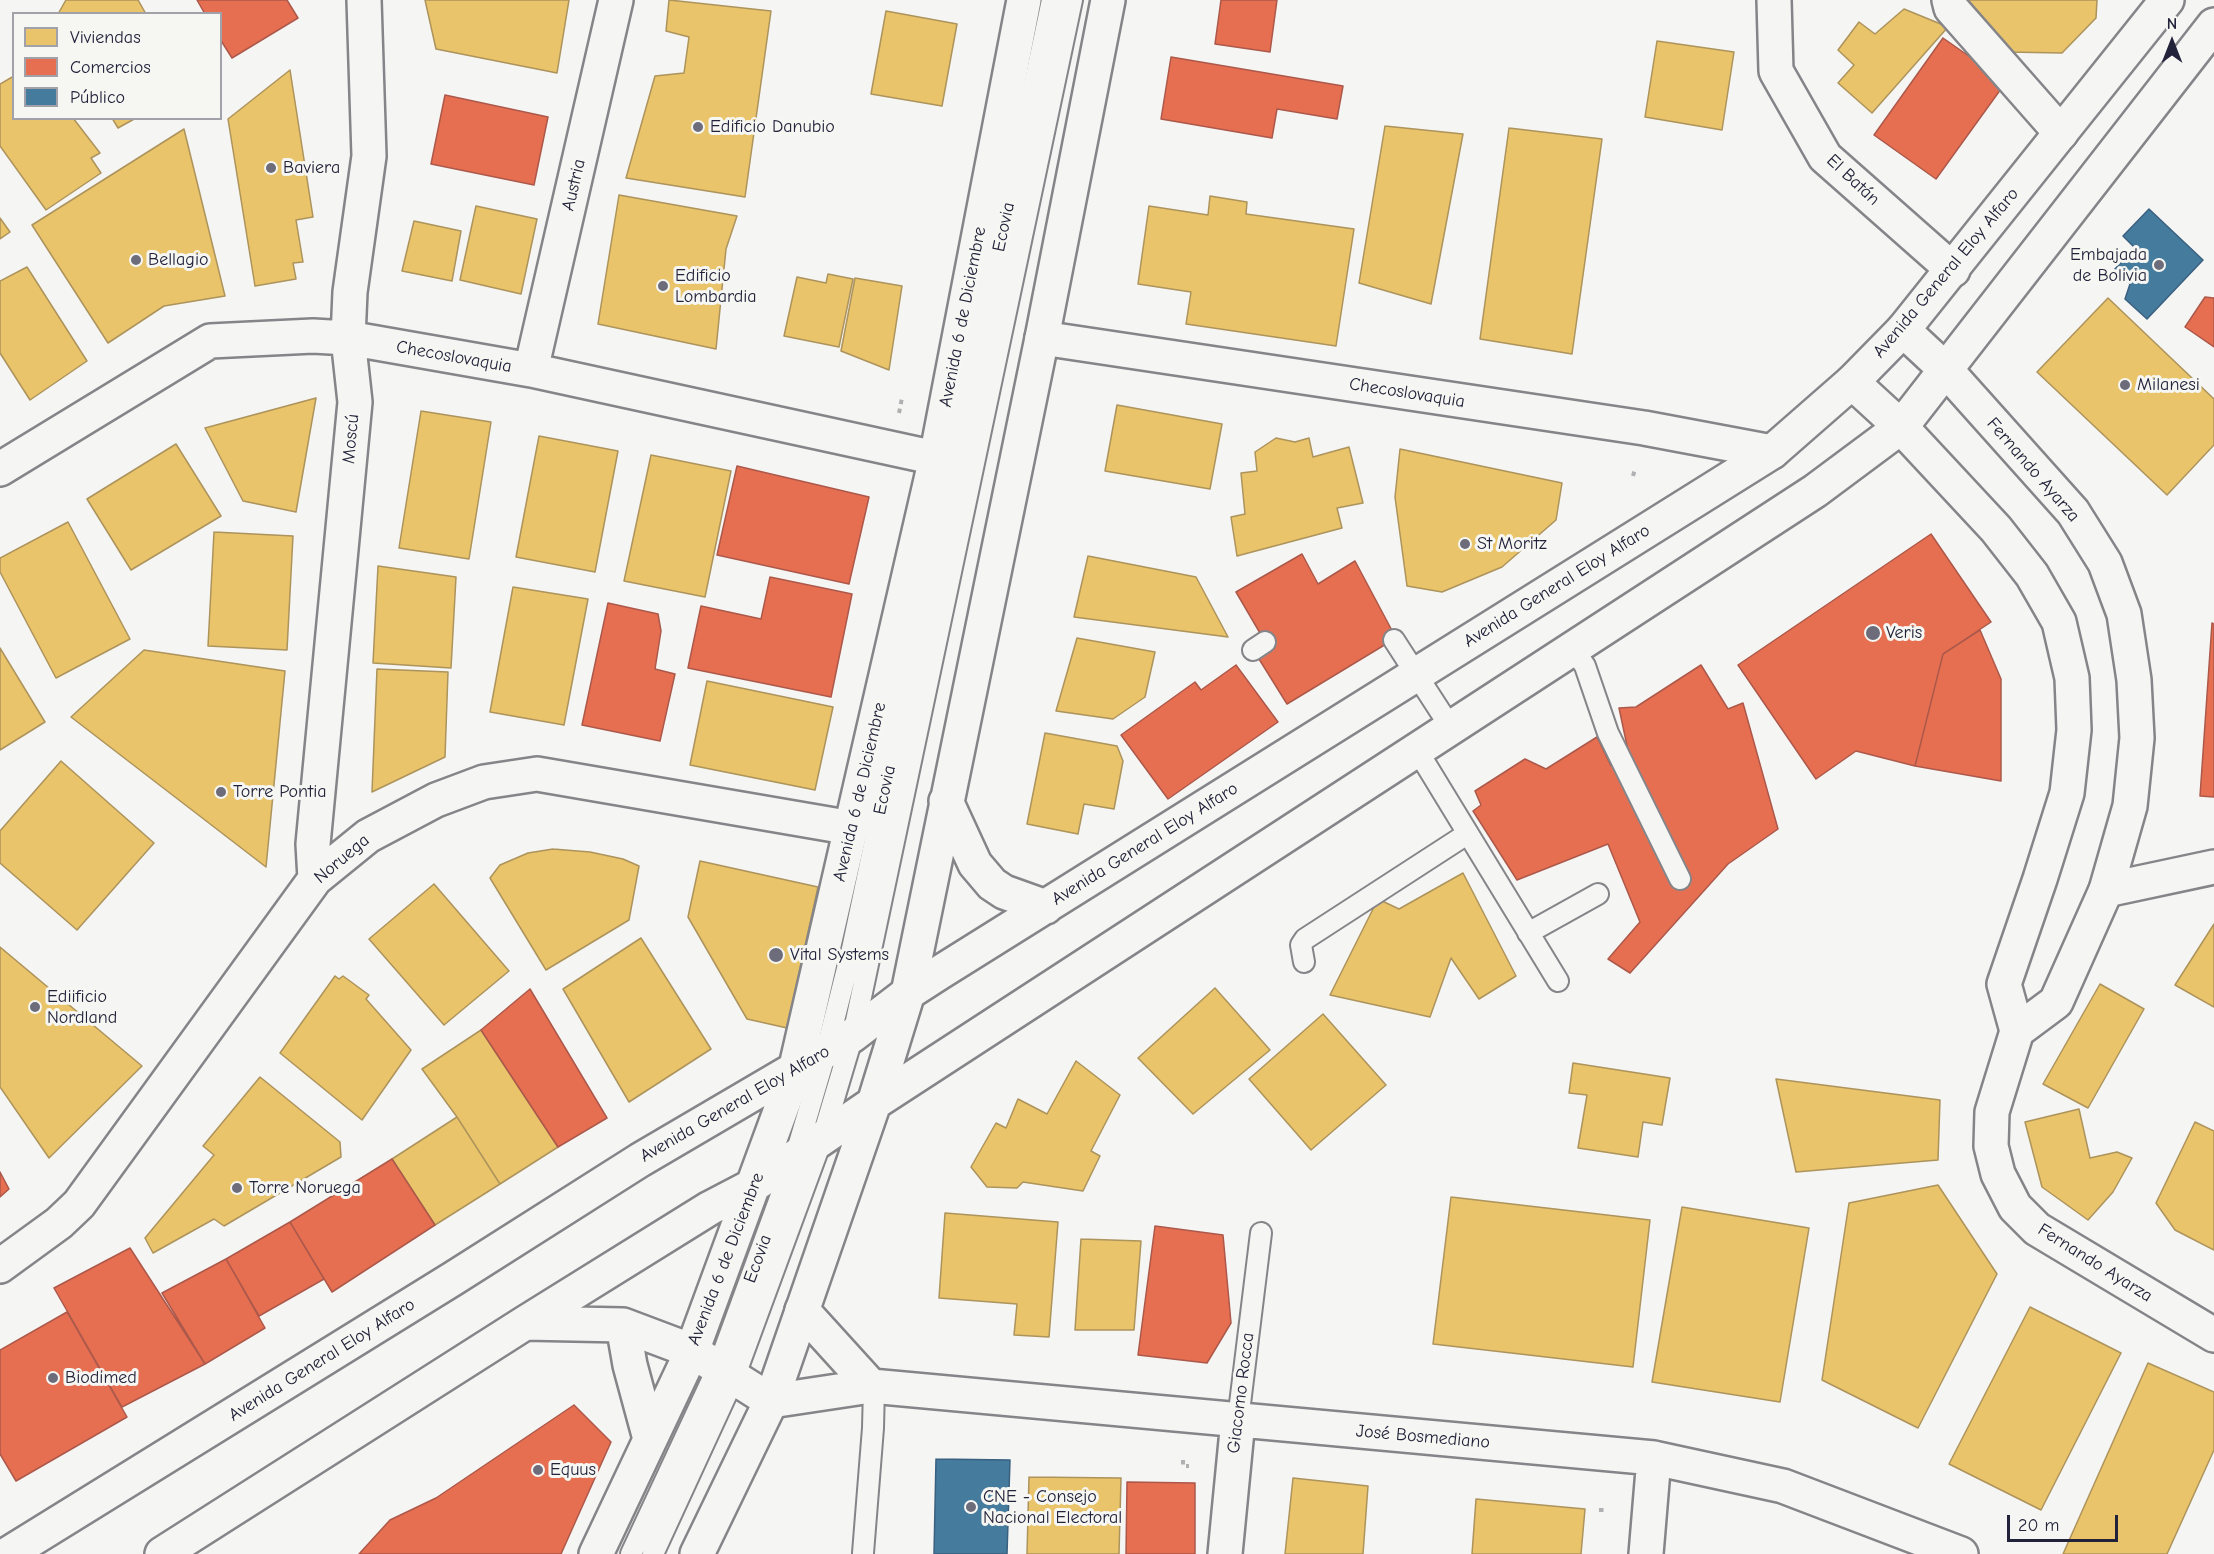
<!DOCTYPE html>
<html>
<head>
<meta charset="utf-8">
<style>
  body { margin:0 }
  #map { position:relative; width:2214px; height:1554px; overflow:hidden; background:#f5f5f3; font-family:"Comic Neue",sans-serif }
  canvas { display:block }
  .legend { position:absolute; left:12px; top:12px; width:210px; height:108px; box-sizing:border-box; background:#f6f6f2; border:2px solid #a1a1a9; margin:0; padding:8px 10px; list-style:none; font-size:18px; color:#22223b }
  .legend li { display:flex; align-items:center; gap:12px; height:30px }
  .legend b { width:30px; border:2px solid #a1a1a9 }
  .north { position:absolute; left:2142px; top:12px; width:60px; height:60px; -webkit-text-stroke:4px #f6f6f2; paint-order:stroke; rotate:0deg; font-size:16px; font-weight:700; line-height:24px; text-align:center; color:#22223b }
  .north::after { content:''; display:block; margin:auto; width:21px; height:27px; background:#22223b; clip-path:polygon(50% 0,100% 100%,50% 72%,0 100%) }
  .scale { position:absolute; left:2007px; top:1515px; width:111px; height:27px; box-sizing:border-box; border:3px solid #22223b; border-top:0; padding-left:8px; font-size:18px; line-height:21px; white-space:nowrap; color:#22223b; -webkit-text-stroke:4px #f6f6f2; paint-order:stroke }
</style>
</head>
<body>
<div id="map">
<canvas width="2214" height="1554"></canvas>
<ul class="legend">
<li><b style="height:16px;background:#e9c46a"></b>Viviendas</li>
<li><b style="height:16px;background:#e76f51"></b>Comercios</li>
<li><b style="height:16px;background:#457b9d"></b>Público</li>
</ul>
<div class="north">N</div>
<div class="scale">20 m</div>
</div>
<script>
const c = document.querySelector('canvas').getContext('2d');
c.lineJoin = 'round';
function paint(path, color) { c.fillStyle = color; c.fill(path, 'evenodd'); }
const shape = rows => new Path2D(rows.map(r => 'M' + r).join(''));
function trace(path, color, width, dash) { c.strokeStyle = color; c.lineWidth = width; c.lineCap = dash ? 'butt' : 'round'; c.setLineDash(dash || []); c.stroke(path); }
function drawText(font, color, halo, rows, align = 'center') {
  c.font = font + ' "Comic Neue",sans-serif'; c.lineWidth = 6; c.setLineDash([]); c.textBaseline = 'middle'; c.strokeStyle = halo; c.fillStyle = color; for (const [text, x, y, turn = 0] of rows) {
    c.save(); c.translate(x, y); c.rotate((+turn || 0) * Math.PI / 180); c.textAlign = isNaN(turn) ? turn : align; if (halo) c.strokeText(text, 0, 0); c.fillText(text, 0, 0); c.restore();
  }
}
const homes = shape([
  [66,0,138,0,146,14,58,14,66,0],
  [425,0,569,0,557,73,436,49,425,0],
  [669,0,771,11,745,197,626,178,655,76,684,73,689,37,666,31,669,0],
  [1968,0,2097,0,2096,18,2062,53,2006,52,1967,13,1968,0],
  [1904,9,1948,27,1872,113,1838,83,1854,65,1838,50,1859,22,1875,34,1904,9],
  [886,11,957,24,942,106,871,94,886,11],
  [1657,41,1734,52,1722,130,1645,117,1657,41],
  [290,70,313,217,296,220,303,262,293,263,296,279,255,286,228,119,290,70],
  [14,76,14,118,73,118,100,153,91,158,101,173,46,210,0,146,0,84,14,76],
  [112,118,136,118,118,128,112,118],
  [1385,126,1463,134,1431,304,1359,283,1385,126],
  [1509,128,1602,139,1572,354,1480,339,1509,128],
  [184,129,225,296,164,306,108,343,32,225,184,129],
  [619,195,737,216,726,249,716,349,598,324,619,195],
  [1210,196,1247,202,1246,214,1354,229,1336,346,1186,324,1191,292,1138,284,1149,206,1208,215,1210,196],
  [476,206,537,219,521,294,460,280,476,206],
  [0,218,10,232,0,239,0,218],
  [414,221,461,231,452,281,402,271,414,221],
  [27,267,87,361,30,400,0,353,0,281,27,267],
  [828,274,853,279,839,347,784,336,797,277,826,283,828,274],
  [855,278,902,286,889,370,841,351,855,278],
  [2108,298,2214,399,2214,445,2167,495,2037,372,2108,298],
  [316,398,296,512,243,501,205,428,316,398],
  [1117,405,1222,424,1210,489,1105,471,1117,405],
  [421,411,491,422,469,559,399,548,421,411],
  [539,436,618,451,595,572,516,557,539,436],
  [1276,438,1295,442,1309,438,1313,457,1349,447,1363,503,1337,508,1342,528,1237,556,1231,517,1245,514,1241,473,1257,471,1255,452,1276,438],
  [176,444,221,516,131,570,87,499,176,444],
  [1400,449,1562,483,1556,520,1502,567,1442,592,1407,586,1395,497,1400,449],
  [651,455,731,471,705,597,624,581,651,455],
  [68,522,130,639,56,678,0,572,0,558,68,522],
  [214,532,293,536,287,650,208,646,214,532],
  [1088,556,1196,577,1228,637,1074,617,1088,556],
  [378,566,456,577,451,668,373,663,378,566],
  [513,587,588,599,564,725,490,712,513,587],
  [1077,638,1155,652,1145,697,1113,719,1056,711,1077,638],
  [0,648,45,722,0,750,0,648],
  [144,650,285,671,266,867,71,717,144,650],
  [377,669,448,672,445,757,372,792,377,669],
  [707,681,833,707,815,790,690,765,707,681],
  [1045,733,1117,746,1123,761,1114,809,1084,804,1078,834,1027,824,1045,733],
  [61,761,154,843,77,930,0,863,0,831,61,761],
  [553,849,590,852,623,859,639,866,629,920,546,970,490,878,500,865,528,853,553,849],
  [700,861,818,887,787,1028,747,1019,688,917,700,861],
  [1463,873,1516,976,1479,999,1451,958,1430,1017,1330,995,1378,899,1399,909,1463,873],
  [434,884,509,971,444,1025,369,939,434,884],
  [2214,924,2214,1007,2175,985,2214,924],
  [641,938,711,1049,629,1102,563,989,641,938],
  [0,947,142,1066,49,1158,0,1087,0,947],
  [335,976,339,979,343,976,369,995,366,999,411,1050,362,1120,280,1053,335,976],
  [2100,984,2144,1009,2088,1108,2043,1084,2100,984],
  [1215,988,1270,1050,1193,1114,1138,1058,1215,988],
  [1323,1014,1386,1085,1311,1150,1249,1079,1323,1014],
  [481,1030,558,1147,500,1184,457,1117,422,1069,481,1030],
  [1076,1061,1120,1095,1091,1151,1100,1156,1083,1191,1023,1182,1017,1188,987,1187,971,1167,996,1123,1006,1128,1018,1099,1047,1114,1076,1061],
  [1573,1063,1670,1078,1662,1125,1643,1122,1638,1157,1578,1148,1587,1095,1569,1093,1573,1063],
  [260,1077,340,1142,341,1157,224,1226,214,1219,153,1253,145,1238,214,1155,203,1146,260,1077],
  [1776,1079,1940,1100,1938,1160,1796,1172,1776,1079],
  [2079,1109,2090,1158,2117,1152,2132,1158,2113,1192,2088,1220,2042,1187,2025,1122,2079,1109],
  [457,1117,500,1184,435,1225,392,1159,457,1117],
  [2195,1122,2214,1131,2214,1250,2175,1230,2156,1203,2195,1122],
  [1938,1185,1997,1274,1918,1428,1822,1380,1849,1203,1938,1185],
  [1451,1197,1650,1220,1633,1367,1433,1344,1451,1197],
  [1682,1207,1809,1228,1780,1402,1652,1382,1682,1207],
  [945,1213,1058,1222,1049,1337,1014,1335,1017,1304,939,1298,945,1213],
  [1081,1239,1141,1241,1134,1330,1075,1330,1081,1239],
  [2030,1307,2121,1353,2041,1510,1949,1464,2030,1307],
  [2148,1363,2214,1392,2214,1450,2167,1554,2063,1554,2148,1363],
  [1029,1477,1121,1478,1119,1554,1027,1554,1029,1477],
  [1293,1478,1368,1486,1363,1554,1285,1554,1293,1478],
  [1476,1499,1585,1509,1581,1554,1472,1554,1476,1499]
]);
const shops = shape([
  [197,0,287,0,298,18,232,58,220,39,220,14,205,14,197,0],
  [1221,0,1277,0,1270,52,1215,44,1221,0],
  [1943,38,2006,82,1936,179,1874,135,1943,38],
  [1171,57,1343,86,1337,119,1277,109,1272,138,1161,119,1171,57],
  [445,95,548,117,534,185,431,164,445,95],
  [2205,297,2214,298,2214,347,2185,327,2205,297],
  [737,466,869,497,849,584,717,555,737,466],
  [1931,534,1991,622,1943,654,1915,766,1856,751,1816,779,1738,665,1931,534],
  [1302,554,1318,584,1355,561,1396,638,1287,704,1254,651,1267,645,1236,592,1302,554],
  [770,577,852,594,831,697,688,668,701,606,761,619,770,577],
  [608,603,658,614,661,631,655,669,675,674,660,741,582,725,608,603],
  [2212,623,2214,624,2214,797,2200,796,2212,623],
  [1980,630,2001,679,2001,781,1915,766,1943,654,1980,630],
  [1236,665,1278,722,1168,799,1121,735,1195,682,1201,690,1236,665],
  [1701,665,1728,709,1743,703,1778,829,1728,864,1630,973,1608,959,1640,922,1608,844,1517,880,1473,811,1481,805,1475,791,1525,759,1546,769,1597,737,1611,766,1629,755,1619,708,1636,707,1701,665],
  [530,989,607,1118,558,1147,481,1030,530,989],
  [392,1159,435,1225,332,1292,290,1222,392,1159],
  [0,1172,9,1189,0,1197,0,1172],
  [290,1222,324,1279,259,1316,226,1259,290,1222],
  [1155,1226,1223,1235,1231,1323,1207,1363,1138,1355,1155,1226],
  [130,1248,205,1364,122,1407,54,1288,130,1248],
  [226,1259,265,1328,205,1364,162,1293,226,1259],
  [67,1312,127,1417,16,1481,0,1454,0,1350,67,1312],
  [574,1405,611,1442,561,1554,359,1554,390,1520,436,1498,574,1405],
  [1127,1482,1195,1483,1195,1554,1126,1554,1127,1482]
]);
const public = shape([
  [2149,209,2203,260,2147,319,2125,299,2130,284,2114,270,2135,248,2123,236,2149,209],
  [936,1459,1010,1460,1007,1554,934,1554,936,1459]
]);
const path = shape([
  [899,413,902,398],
  [1633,476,1635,469],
  [1183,1460,1183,1466,1189,1466],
  [1599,1510,1604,1510]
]);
const lane = shape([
  [1394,640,1451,728],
  [1573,648,1585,666,1608,733,1680,879],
  [1253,650,1265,642],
  [1417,750,1558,981],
  [1528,933,1598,894],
  [1304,962,1301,945,1305,939,1467,834],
  [1238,1420,1261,1233],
  [863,1553,873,1428,874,1387],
  [631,1554,718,1367,795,1157,826,1052,852,949,1052,0],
  [653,1554,734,1378,822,1139,853,1035,1072,0]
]);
const street = shape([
  [1774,0,1776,71,1825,157,1953,270],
  [1949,0,1951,8,2061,133],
  [1042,338,1644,428,1772,452],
  [531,370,616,0],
  [0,469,210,341,313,336,348,338,531,370,936,458],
  [315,879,313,844,355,402,348,338,350,292,369,156,364,0],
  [2106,890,2214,867],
  [0,1266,59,1223,79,1204,315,879,368,836,436,800,484,782,537,774,852,828],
  [802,1310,871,1386],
  [771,1401,871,1386,1654,1458,1783,1486,1961,1554],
  [1225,1554,1238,1420],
  [1646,1554,1654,1458]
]);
const secondary = shape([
  [1903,330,1946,370,2073,512,2105,563,2124,614,2134,680,2137,738,2130,806,2106,890,2056,1002,2017,1031],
  [1852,382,1901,427,1996,529,2032,575,2059,622,2072,678,2074,730,2067,793,2040,879,2004,984,2017,1031,1992,1112,1991,1146,1998,1174,2015,1207,2037,1229,2214,1335]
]);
const primary = shape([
  [946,801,975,864,992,884,1004,892,1046,907],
  [525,1323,623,1325,692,1351,771,1401],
  [623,1325,630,1365,650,1439],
  [8,1554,454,1278,640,1160,853,1035,908,993,939,973,1772,452,1852,382,1903,330,2167,0],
  [162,1554,525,1323,710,1208,754,1185,874,1103,1815,491,1901,427,2214,25],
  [596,1554,692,1351,795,1071,936,458,1024,0],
  [697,1554,771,1401,874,1103,908,993,1042,338,1108,0]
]);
const markers = [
  [698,127,6,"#6c6c7b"],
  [271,168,6,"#6c6c7b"],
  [136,260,6,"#6c6c7b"],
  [2159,265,6,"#6c6c7b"],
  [663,286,6,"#6c6c7b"],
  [2125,385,6,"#6c6c7b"],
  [1465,544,6,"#6c6c7b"],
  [1873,633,8,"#6c6c7b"],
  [221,792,6,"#6c6c7b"],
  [776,955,8,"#6c6c7b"],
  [35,1007,6,"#6c6c7b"],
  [237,1188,6,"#6c6c7b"],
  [53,1378,6,"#6c6c7b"],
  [538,1470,6,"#6c6c7b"],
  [971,1507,6,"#6c6c7b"]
];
const poiNames = [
  ["Edificio Danubio",710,127],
  ["Baviera",283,168],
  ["Embajada",2147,255,"right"],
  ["de Bolivia",2147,276,"right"],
  ["Bellagio",148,260],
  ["Edificio",675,276],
  ["Lombardia",675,297],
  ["Milanesi",2137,385],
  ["St Moritz",1477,544],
  ["Veris",1886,633],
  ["Torre Pontia",233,792],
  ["Vital Systems",790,955],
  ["Ediificio",47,997],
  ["Nordland",47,1018],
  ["Torre Noruega",249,1188],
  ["Biodimed",65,1378],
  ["Equus",550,1470],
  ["CNE - Consejo",983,1497],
  ["Nacional Electoral",983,1518]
];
const streetNames = [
  ["El Batán",1853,180,43],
  ["Austria",574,185,-77],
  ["Ecovia",1004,227,-78],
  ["Avenida General Eloy Alfaro",1946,273,-50],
  ["Avenida 6 de Diciembre",963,317,-79],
  ["Checoslovaquia",454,357,10],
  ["Checoslovaquia",1407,393,9],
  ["Moscú",351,439,-85],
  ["Fernando Ayarza",2033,470,49],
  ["Avenida General Eloy Alfaro",1557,586,-32],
  ["Ecovia",885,790,-78],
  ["Avenida 6 de Diciembre",860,792,-77],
  ["Avenida General Eloy Alfaro",1145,844,-32],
  ["Noruega",342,859,-40],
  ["Avenida General Eloy Alfaro",735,1104,-30],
  ["Avenida 6 de Diciembre",726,1259,-69],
  ["Ecovia",758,1259,-70],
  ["Fernando Ayarza",2095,1263,32],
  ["Avenida General Eloy Alfaro",322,1360,-32],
  ["Giacomo Rocca",1241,1393,-83],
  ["José Bosmediano",1423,1437,5]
];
paint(homes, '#e9c46a');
trace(homes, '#ad935c', 1.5);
paint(shops, '#e76f51');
trace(shops, '#ac584a', 1.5);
paint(public, '#457b9d');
trace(public, '#3a6080', 1.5);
trace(lane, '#858589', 24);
trace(street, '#858589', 38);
trace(secondary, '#858589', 38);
trace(primary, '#858589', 38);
trace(path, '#b0b0b2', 4, [4.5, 4.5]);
trace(lane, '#f5f5f3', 20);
trace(street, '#f5f5f3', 33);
trace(secondary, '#f5f5f3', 33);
trace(primary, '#f5f5f3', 33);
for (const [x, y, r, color] of markers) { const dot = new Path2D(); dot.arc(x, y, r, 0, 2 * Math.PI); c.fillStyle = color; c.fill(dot); trace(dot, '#f6f6f2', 2); }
drawText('18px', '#22223b', '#f6f6f2', poiNames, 'left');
drawText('18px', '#22223b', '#f6f6f2', streetNames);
</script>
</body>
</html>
